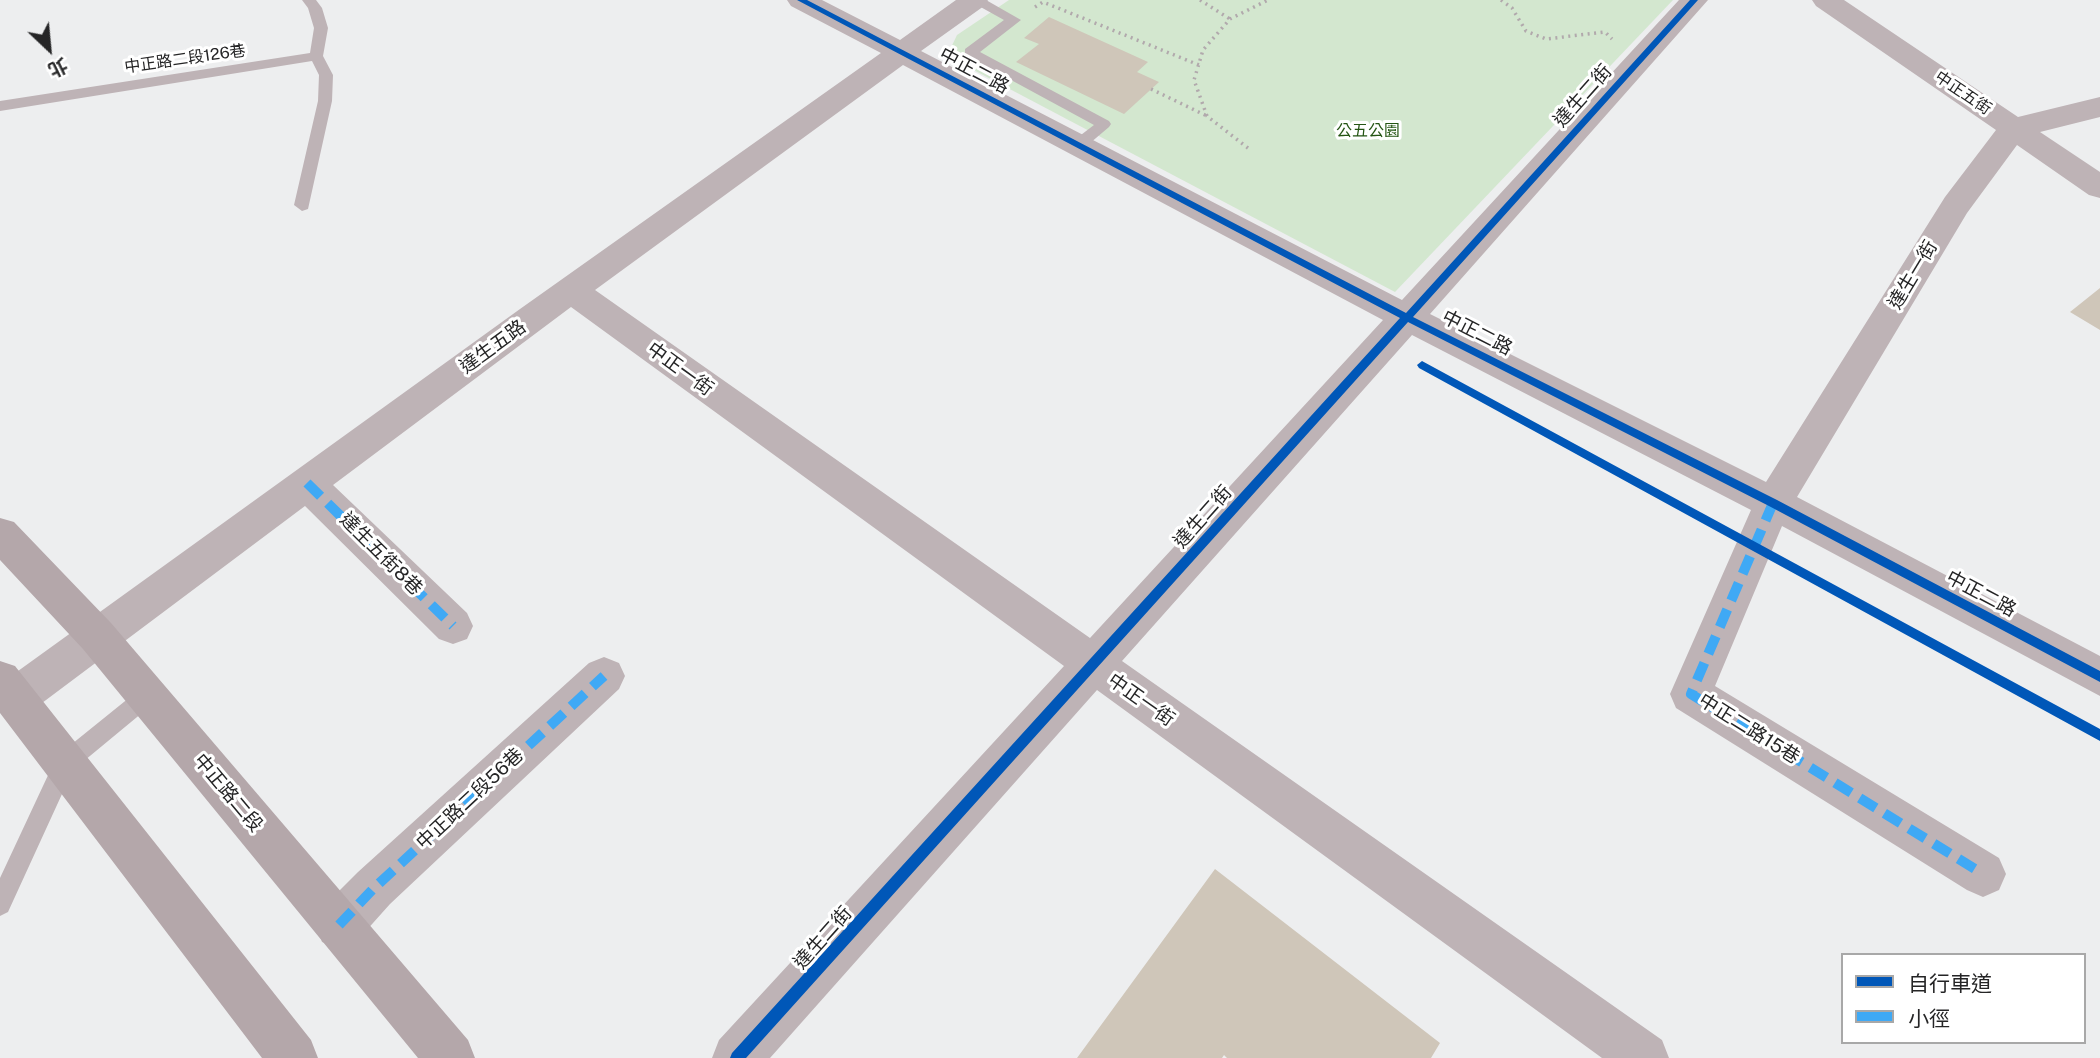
<!DOCTYPE html>
<html>
<head>
<meta charset="utf-8">
<style>
  body { margin:0 }
  #map { position:relative; width:2100px; height:1058px; overflow:hidden; background:#edeeef; font-family:"Public Sans","Noto Sans TC",sans-serif }
  canvas { display:block }
  .legend { position:absolute; left:1841px; top:953px; width:245px; height:91px; box-sizing:border-box; background:#fff; border:2px solid #a8a8a8; margin:0; padding:9px 12px; list-style:none; font-size:21px; color:#252526 }
  .legend li { display:flex; align-items:center; gap:14px; height:35px }
  .legend b { width:35px; border:2px solid #a8a8a8 }
  .north { position:absolute; left:14px; top:14px; width:70px; height:70px; -webkit-text-stroke:5px #fff; paint-order:stroke; rotate:154deg; font-size:19px; font-weight:700; line-height:28px; text-align:center; color:#252526 }
  .north::after { content:''; display:block; margin:auto; width:24px; height:32px; background:#252526; clip-path:polygon(50% 0,100% 100%,50% 72%,0 100%) }
</style>
</head>
<body>
<div id="map">
<canvas width="2100" height="1058"></canvas>
<ul class="legend">
<li><b style="height:9px;background:#0057b8"></b>自行車道</li>
<li><b style="height:9px;background:#3fa9f5"></b>小徑</li>
</ul>
<div class="north">北</div>
</div>
<script>
const c = document.querySelector('canvas').getContext('2d');
c.lineJoin = 'round';
function paint(path, color) { c.fillStyle = color; c.fill(path, 'evenodd'); }
const shape = rows => new Path2D(rows.map(r => 'M' + r).join(''));
function trace(path, color, width, dash) { c.strokeStyle = color; c.lineWidth = width; c.lineCap = dash ? 'butt' : 'round'; c.setLineDash(dash || []); c.stroke(path); }
function drawText(font, color, halo, rows, align = 'center') {
  c.font = font + ' "Public Sans","Noto Sans TC",sans-serif'; c.lineWidth = 6; c.setLineDash([]); c.textBaseline = 'middle'; c.strokeStyle = halo; c.fillStyle = color; for (const [text, x, y, turn = 0] of rows) {
    c.save(); c.translate(x, y); c.rotate((+turn || 0) * Math.PI / 180); c.textAlign = isNaN(turn) ? turn : align; if (halo) c.strokeText(text, 0, 0); c.fillText(text, 0, 0); c.restore();
  }
}
const green = shape([
  [1009,0,1673,0,1395,292,947,56,957,35]
]);
const building = shape([
  [1049,17,1148,62,1137,72,1159,82,1124,114,1016,62,1039,44,1024,38],
  [2100,288,2100,330,2070,312],
  [1215,869,1440,1043,1431,1058,1227,1058,1224,1055,1222,1058,1077,1058]
]);
const path = shape([
  [1200,0,1230,19],
  [1501,0,1512,8,1526,31,1546,39,1605,32,1612,39],
  [1035,7,1043,2,1199,65],
  [1151,89,1207,116],
  [1248,148,1207,116,1194,80,1203,50,1230,19,1268,0]
]);
const service = shape([
  [302,0,316,0,322,8,328,28,323,56,333,75,332,101,308,209,302,211,294,205,318,101,319,75,312,61,0,111,0,101,310,53,314,28,308,8,302,0],
  [968,0,986,0,1021,20,980,52,1109,121,1111,124,1109,127,1083,149,1073,149,1070,145,1073,141,1094,125,965,55,965,49,1004,20,968,0],
  [147,686,154,689,158,696,154,703,73,770,8,912,0,916,0,878,57,756,140,689,147,686]
]);
const minor = shape([
  [787,0,822,0,900,40,956,0,988,0,984,6,921,51,1402,300,1679,0,1708,0,1430,314,1766,482,1945,197,1996,130,1816,6,1812,0,1844,0,2018,117,2100,97,2100,117,2040,132,2100,172,2100,198,2089,195,2017,145,1967,213,1797,497,2100,656,2100,696,1782,526,1715,686,1999,858,2006,874,1999,890,1983,897,1967,890,1676,708,1670,694,1751,510,1412,335,1122,661,1662,1040,1669,1058,1602,1058,1097,690,770,1058,712,1058,719,1040,1064,666,571,307,333,485,467,613,473,626,467,639,453,644,439,639,305,506,30,712,15,717,0,712,0,684,520,309,881,53,791,6,787,0],
  [903,65,1383,320,1090,638,595,290,903,65],
  [604,657,619,663,625,676,619,689,390,904,356,942,339,948,322,942,316,925,322,908,358,872,589,663,604,657]
]);
const secondary = shape([
  [0,518,14,522,111,623,468,1040,475,1058,418,1058,83,649,0,560,0,518],
  [0,661,15,666,311,1040,318,1058,262,1058,0,713,0,661]
]);
const quiet = shape([
  [307,483,453,626],
  [1773,503,1691,694,1983,874],
  [339,925,374,888,604,676]
]);
const cycleway = shape([
  [797,0,807,0,1406,313,1690,0,1698,0,1413,317,1777,500,2100,671,2100,682,1769,506,1408,322,746,1058,730,1058,732,1053,1400,318,797,0],
  [1422,361,2100,729,2100,741,1419,368,1417,365,1422,361]
]);
const farStreetnames = [
  ["中正路二段126巷",185,59,-8],
  ["中正五街",1963,93,34]
];
const farParknames = [
  ["公五公園",1368,131]
];
const streetNames = [
  ["中正二路",974,71,28],
  ["達生二街",1583,96,-48],
  ["達生一街",1913,275,-59],
  ["中正二路",1477,333,27],
  ["達生五路",493,347,-36],
  ["中正一街",680,369,36],
  ["達生二街",1203,517,-48],
  ["達生五街8巷",381,554,45],
  ["中正二路",1981,594,28],
  ["中正一街",1141,700,35],
  ["中正二路15巷",1749,729,32],
  ["中正路二段",228,793,50],
  ["中正路二段56巷",470,799,-43],
  ["達生二街",823,938,-48]
];
paint(green, '#d3e7cf');
paint(building, '#cfc6b9');
trace(path, '#b1a9ac', 3.5, [2, 4.5]);
paint(service, '#beb3b6');
paint(minor, '#beb3b6');
paint(secondary, '#b4a7aa');
trace(quiet, '#3fa9f5', 10, [19, 10]);
paint(cycleway, '#0057b8');
drawText('16px', '#252526', '#fff', farStreetnames);
drawText('16px', '#255514', '#fff', farParknames);
drawText('19px', '#252526', '#fff', streetNames);
</script>
</body>
</html>
